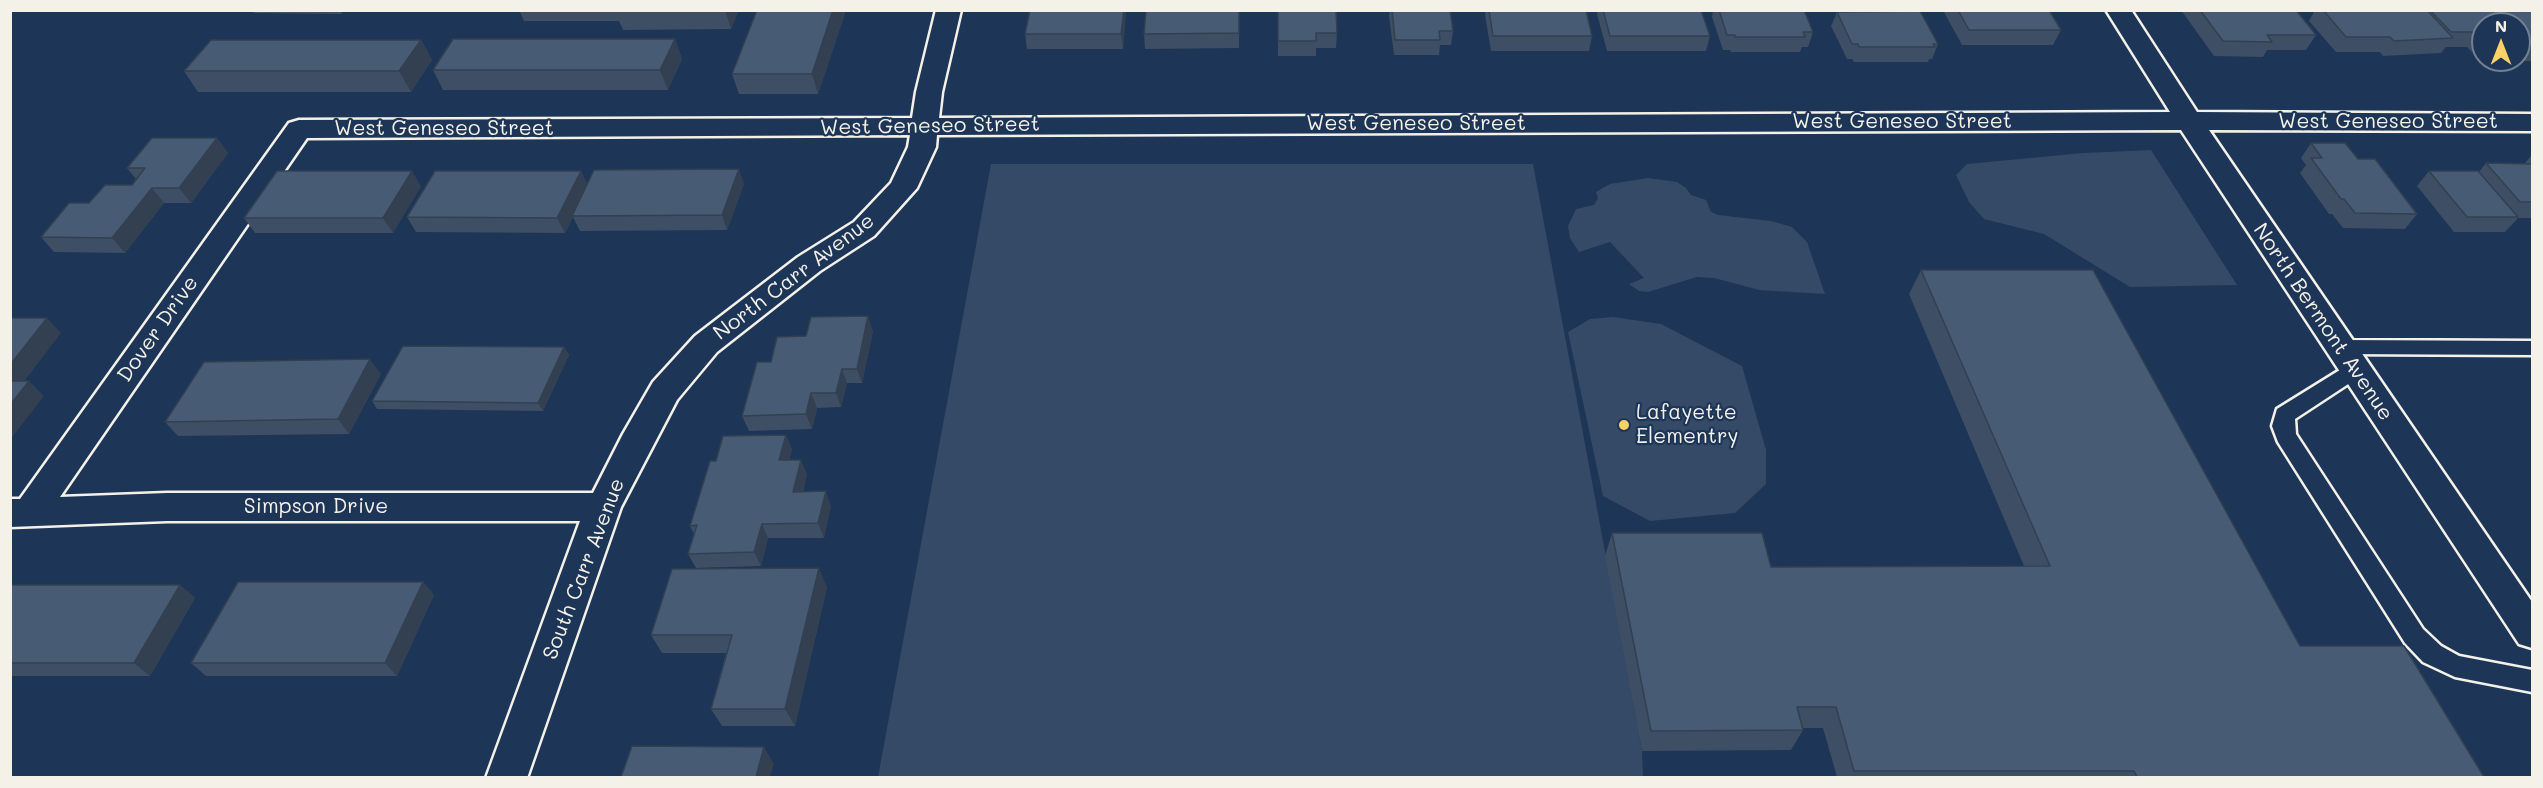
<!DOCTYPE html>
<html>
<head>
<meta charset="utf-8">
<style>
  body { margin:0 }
  #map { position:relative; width:2543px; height:788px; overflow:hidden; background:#1d3557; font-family:Mali,sans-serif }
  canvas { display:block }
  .frame { position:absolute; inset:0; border:12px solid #f4f1e8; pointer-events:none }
  .north { position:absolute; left:2471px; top:12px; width:60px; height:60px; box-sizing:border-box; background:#1d3557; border:2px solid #738091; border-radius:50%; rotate:0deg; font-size:16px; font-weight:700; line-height:24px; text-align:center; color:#f4f1e8 }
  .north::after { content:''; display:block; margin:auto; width:21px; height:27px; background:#ffd166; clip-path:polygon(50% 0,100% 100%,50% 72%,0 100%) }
</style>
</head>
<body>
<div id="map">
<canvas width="2543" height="788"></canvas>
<div class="frame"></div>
<div class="north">N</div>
</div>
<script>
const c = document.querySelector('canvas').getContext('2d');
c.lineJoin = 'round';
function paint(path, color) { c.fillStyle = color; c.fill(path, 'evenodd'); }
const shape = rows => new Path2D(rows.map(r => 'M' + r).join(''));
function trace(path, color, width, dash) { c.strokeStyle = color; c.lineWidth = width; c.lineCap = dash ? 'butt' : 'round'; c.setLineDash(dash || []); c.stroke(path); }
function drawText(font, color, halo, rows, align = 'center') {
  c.font = font + ' Mali,sans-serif'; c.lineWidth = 4.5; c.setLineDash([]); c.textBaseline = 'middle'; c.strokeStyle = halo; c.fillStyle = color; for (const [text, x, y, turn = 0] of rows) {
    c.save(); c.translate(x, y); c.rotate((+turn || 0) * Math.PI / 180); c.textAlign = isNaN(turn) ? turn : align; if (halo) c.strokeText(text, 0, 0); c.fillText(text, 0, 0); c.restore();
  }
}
const green = shape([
  [2151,150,2237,285,2130,287,2044,234,1984,219,1969,202,1956,175,1967,164,2083,153],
  [991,164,1533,164,1642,751,1643,777,878,777],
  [1648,178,1677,182,1686,188,1691,195,1706,200,1711,212,1718,215,1771,221,1792,227,1807,242,1825,294,1759,290,1714,278,1697,277,1648,292,1639,291,1629,284,1644,278,1610,242,1579,252,1570,238,1568,226,1576,209,1594,205,1598,198,1596,192,1610,184],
  [1613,317,1661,324,1742,366,1766,450,1766,484,1735,513,1650,521,1603,496,1568,332,1590,319]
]);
const lane = shape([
  [2339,340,2532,341,2532,355,2339,354,2332,352,2329,347,2332,342,2339,340],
  [2355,362,2362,365,2365,370,2362,375,2295,419,2296,434,2423,629,2441,646,2459,656,2532,670,2532,692,2455,677,2423,662,2405,643,2278,442,2272,426,2277,409,2348,365,2355,362]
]);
const street = shape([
  [936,10,961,10,942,92,939,118,2170,112,2106,10,2131,10,2197,112,2532,114,2532,131,2209,130,2532,602,2532,648,2519,644,2181,130,937,135,936,147,917,188,874,236,820,271,717,352,677,400,621,507,527,778,486,778,580,521,167,521,10,527,10,499,20,499,289,123,299,120,912,118,916,92,936,10],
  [910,135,908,147,891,183,854,222,798,257,695,336,653,382,623,434,593,493,167,493,60,497,307,138,910,135]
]);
const wall = shape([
  [253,10,344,10,341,14,254,13],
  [519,10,739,10,731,29,623,30,619,21,524,21],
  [846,10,818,94,739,94,732,74],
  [1030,10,1126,10,1123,49,1027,49,1025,34],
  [1239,10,1239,48,1145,49,1144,34],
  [1278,10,1337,33,1336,48,1316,48,1316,56,1278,56],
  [1390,10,1453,31,1451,45,1440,45,1439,55,1394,55,1389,16],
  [1486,10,1586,10,1592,36,1589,51,1491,51,1485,15],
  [1598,10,1701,10,1710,36,1706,51,1607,51,1597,14],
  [1713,10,1804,10,1813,32,1808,47,1802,47,1800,52,1731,52,1730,50,1723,50,1712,17],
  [1945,10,2049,10,2061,30,2053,45,1962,45,1944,12],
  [2181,10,2296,10,2316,35,2306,50,2267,50,2263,57,2214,56],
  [2315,10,2532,11,2532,61,2507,61,2505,60,2519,60,2519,24,2483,24,2483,56,2476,56,2467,47,2446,47,2441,53,2383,56,2380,52,2336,52,2309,21],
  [1837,12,1938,44,1932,59,1929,59,1928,62,1854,62,1852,59,1847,59,1831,26],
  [675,39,682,59,668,90,443,90,433,70],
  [421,40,432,60,411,92,198,92,184,71],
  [217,138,228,153,191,203,164,203,125,253,54,252,41,237,132,185,136,179,127,168],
  [2311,143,2358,159,2417,214,2405,229,2343,228,2332,214,2329,214,2300,173,2306,165,2301,158],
  [2531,156,2532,156,2532,218,2518,218,2505,232,2454,232,2417,186,2429,171,2479,172,2486,163,2525,163],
  [581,171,587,184,744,184,727,230,580,231,573,217,565,233,416,232,407,217],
  [421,186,393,233,255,233,244,218],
  [1921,270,2300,646,2484,777,1837,777,1823,728,1803,728,1803,730,1791,750,1642,751,1605,556,1612,533,1771,567,2024,566,1909,294],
  [873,331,862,383,847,383,841,407,817,408,812,429,749,431,742,416,806,336],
  [564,347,569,355,543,411,377,409,372,401],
  [381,374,349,434,178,436,165,422],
  [786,435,792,450,789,460,807,474,803,492,831,506,824,538,768,538,761,566,696,568,688,554,694,534,690,526,716,461],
  [423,582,434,595,397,676,206,676,191,663],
  [10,585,180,585,195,598,150,676,10,676],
  [827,587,795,726,722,726,711,709,726,653,662,653,651,635]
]);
const shadedWall = shape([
  [725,10,739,10,731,29],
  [833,10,846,10,818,94,812,74],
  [1124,10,1126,10,1126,14,1123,49,1121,34],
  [675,39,682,59,668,90,660,70],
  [421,40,432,60,411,92,399,71],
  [217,138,228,153,191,203,179,188],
  [739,169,744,184,727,230,722,215],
  [412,171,421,186,393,233,383,218],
  [581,171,588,186,565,233,557,218],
  [152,188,164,203,125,253,112,238],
  [868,316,873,331,862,383,857,369],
  [47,318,61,333,13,396,10,393,10,365],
  [564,347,569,355,543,411,538,403],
  [370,359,381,374,349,434,338,419],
  [842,369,847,383,841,407,836,393],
  [29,381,44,396,10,440,10,405],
  [811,393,817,408,812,429,806,414],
  [786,435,792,450,785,474,779,460],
  [801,460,807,474,799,507,793,492],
  [826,491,831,506,824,538,818,523],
  [762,524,768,538,761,566,754,552],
  [819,568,827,587,795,726,785,709],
  [423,582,434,595,397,676,385,663],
  [180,585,195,598,150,676,134,663],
  [764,747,774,764,770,777,756,777]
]);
const building = shape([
  [757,10,833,10,812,74,732,74,757,10],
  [1030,10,1124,10,1121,34,1025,34,1030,10],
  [1146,10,1239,10,1239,33,1144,34,1146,10],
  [1278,10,1336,10,1337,33,1316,33,1316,41,1278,41,1278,10],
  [1392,10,1450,10,1453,31,1439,31,1440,40,1395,40,1392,10],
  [1489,10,1586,10,1592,36,1493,36,1489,10],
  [1603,10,1701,10,1710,36,1610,36,1603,10],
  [1719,10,1804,10,1813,32,1803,32,1805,37,1735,37,1735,35,1727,35,1719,10],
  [1958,10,2049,10,2061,30,1969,30,1958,10],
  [2200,10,2296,10,2316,35,2267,35,2272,42,2223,41,2200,10],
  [2323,10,2427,10,2453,38,2394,41,2390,37,2346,37,2323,10],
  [2430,10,2532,11,2532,47,2519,47,2519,24,2483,24,2483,37,2479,32,2451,32,2430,10],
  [1920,11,1938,44,1933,44,1935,47,1859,47,1858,44,1852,44,1837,12,1920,11],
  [453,39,675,39,660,70,433,70,453,39],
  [211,40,421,40,399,71,184,71,211,40],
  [152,138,217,138,179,188,152,188,112,238,41,237,69,203,89,203,105,185,132,185,145,168,127,168,152,138],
  [2311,143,2345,143,2358,159,2375,159,2417,214,2355,213,2344,199,2341,199,2311,158,2322,158,2311,143],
  [2486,163,2532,164,2532,202,2520,202,2486,163],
  [739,169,722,215,572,216,594,170,739,169],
  [277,171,412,171,383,218,244,218,277,171],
  [435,171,581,171,557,218,407,217,435,171],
  [2429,171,2478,171,2518,217,2467,217,2429,171],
  [1921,270,2093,270,2300,646,2404,646,2484,777,2137,777,2134,771,1854,771,1836,707,1797,707,1803,730,1651,731,1612,533,1762,533,1771,567,2050,566,1921,270],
  [868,316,857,369,842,369,836,393,811,393,806,414,742,416,757,362,771,362,777,337,806,336,811,317,868,316],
  [10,318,47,318,10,365,10,318],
  [403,346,564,347,538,403,372,401,403,346],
  [370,359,338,419,165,422,204,362,370,359],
  [10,381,29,381,10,405,10,381],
  [786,435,779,460,801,460,793,492,826,491,818,523,762,524,754,552,688,554,697,525,690,526,710,461,716,461,723,436,786,435],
  [819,568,785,709,711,709,732,635,651,635,672,569,819,568],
  [238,582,423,582,385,663,191,663,238,582],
  [10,585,180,585,134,663,10,663,10,585],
  [632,746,764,747,756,777,621,777,632,746]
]);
const markers = [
  [1624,425,6,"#ffd166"]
];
const streetNames = [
  ["West Geneseo Street",1902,122],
  ["West Geneseo Street",2388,122],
  ["West Geneseo Street",1416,124],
  ["West Geneseo Street",930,126,-1],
  ["West Geneseo Street",444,129],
  ["North Carr Avenue",794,277,-37],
  ["North Bermont Avenue",2323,322,56],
  ["Dover Drive",158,329,-55],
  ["Simpson Drive",316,507],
  ["South Carr Avenue",584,569,-69]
];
const poiNames = [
  ["Lafayette",1636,413],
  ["Elementry",1636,437]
];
paint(green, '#354a67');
trace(lane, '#f4f1e8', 5);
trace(street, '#f4f1e8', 5);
paint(lane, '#1d3557');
paint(street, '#1d3557');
paint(wall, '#3e4e64');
paint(shadedWall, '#324051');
paint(building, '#485b74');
trace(building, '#324051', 1.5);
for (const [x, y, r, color] of markers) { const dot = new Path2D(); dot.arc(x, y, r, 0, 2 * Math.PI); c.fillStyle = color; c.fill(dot); trace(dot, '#1d3557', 2); }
drawText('21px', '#f4f1e8', '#1d3557', streetNames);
drawText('21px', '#f4f1e8', '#1d3557', poiNames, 'left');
</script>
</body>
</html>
